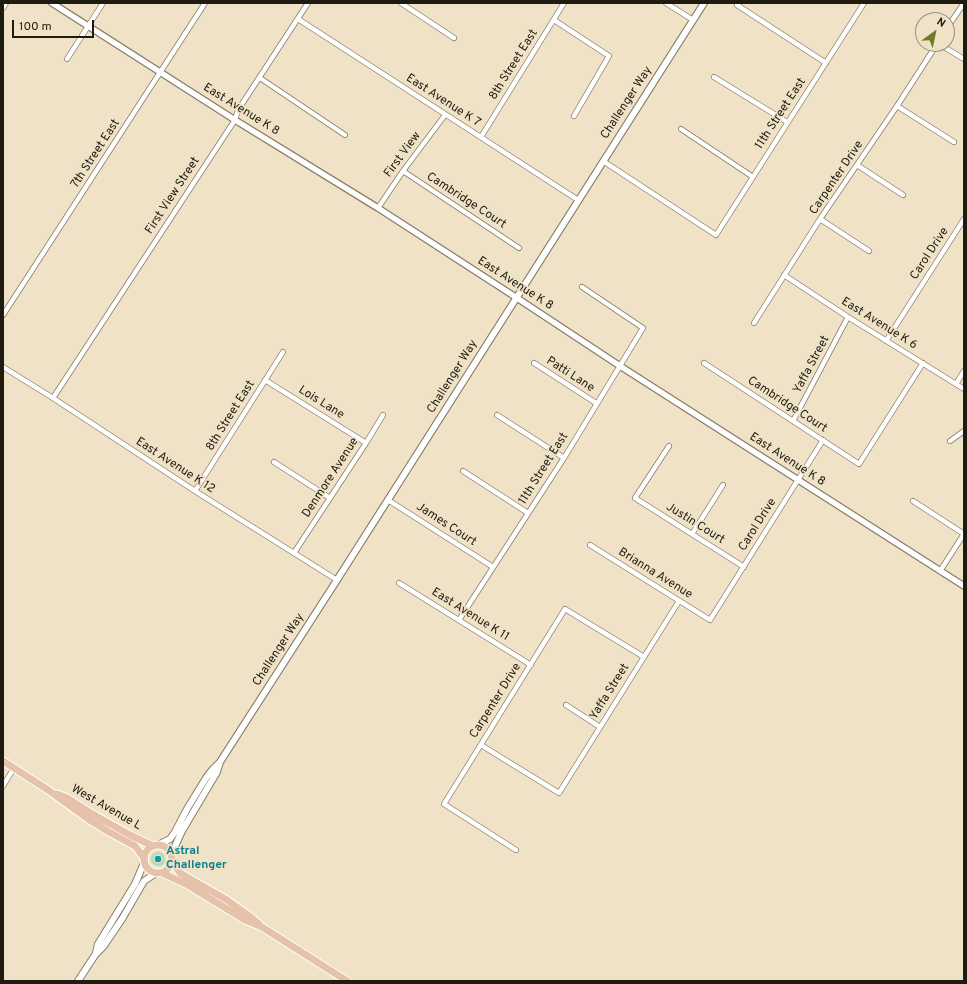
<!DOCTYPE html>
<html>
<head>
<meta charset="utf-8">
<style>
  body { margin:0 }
  #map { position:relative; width:967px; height:984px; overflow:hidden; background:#efe2c7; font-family:Overpass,sans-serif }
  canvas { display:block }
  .frame { position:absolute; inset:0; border:4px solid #201b11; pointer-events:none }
  .north { position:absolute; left:915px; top:12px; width:40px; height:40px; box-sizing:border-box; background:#efe2c7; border:1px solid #9c927e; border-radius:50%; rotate:33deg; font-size:11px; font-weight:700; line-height:16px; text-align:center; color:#201b11 }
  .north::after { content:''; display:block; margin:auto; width:14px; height:18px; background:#6e7b28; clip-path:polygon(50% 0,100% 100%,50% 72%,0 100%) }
  .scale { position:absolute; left:12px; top:20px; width:82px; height:18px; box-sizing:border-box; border:2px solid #201b11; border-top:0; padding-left:5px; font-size:12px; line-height:14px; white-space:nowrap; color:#201b11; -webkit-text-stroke:3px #efe2c7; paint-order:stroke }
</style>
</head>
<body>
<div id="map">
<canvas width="967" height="984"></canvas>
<div class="frame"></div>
<div class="north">N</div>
<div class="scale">100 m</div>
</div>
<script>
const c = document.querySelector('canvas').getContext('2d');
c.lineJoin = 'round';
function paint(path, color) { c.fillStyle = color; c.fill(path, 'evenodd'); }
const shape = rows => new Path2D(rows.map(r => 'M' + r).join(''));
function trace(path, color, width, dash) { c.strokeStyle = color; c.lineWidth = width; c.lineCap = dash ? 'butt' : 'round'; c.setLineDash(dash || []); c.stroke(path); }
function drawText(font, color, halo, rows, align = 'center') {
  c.font = font + ' Overpass,sans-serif'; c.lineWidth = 3.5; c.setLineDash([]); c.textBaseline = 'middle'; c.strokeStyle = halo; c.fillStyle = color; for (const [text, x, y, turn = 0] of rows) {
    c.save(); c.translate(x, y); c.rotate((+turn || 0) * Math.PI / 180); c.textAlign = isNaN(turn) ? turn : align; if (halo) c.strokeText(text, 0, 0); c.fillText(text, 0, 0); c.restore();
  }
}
const green = shape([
  '151 859a7 7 0 1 1 14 0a7 7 0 1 1-14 0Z'
]);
const minor = shape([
  [401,3,454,38],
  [666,3,693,20],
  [737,5,826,63],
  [3,8,6,3],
  [298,19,578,200],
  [554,20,609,56,574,116],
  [947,28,964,3],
  [939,44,964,59],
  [67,59,103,3],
  [714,77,787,122],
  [260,78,345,135],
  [897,106,954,142],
  [681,129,753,177],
  [481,137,564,3],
  [603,161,716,235,864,3],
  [857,165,903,195],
  [403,171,519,248],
  [378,208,403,171,445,115],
  [820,219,869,251],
  [784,275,848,317,964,389],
  [3,315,205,3],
  [754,323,820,219,897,106,937,44],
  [886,341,964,219],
  [534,363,596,403],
  [704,363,859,464,923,363],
  [3,367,53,398,195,491,337,580],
  [265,380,366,443],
  [956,384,964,371],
  [53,398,229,129,235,120,238,110,308,3],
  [497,415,564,458],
  [793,421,848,317],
  [950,441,964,431],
  [669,446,635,498,744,567],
  [274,462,330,498],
  [463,471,528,513],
  [195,491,283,352],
  [388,500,493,567],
  [913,501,964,534],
  [692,534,723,485],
  [590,545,710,620,823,440],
  [294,553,366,443,383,415],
  [940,571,964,534],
  [399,583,531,665],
  [459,620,564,458,643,328,582,287],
  [566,705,600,727],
  [481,745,559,793,679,601],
  [3,786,14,768],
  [516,850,444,804,565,609,644,657]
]);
const tertiary = shape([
  [52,3,235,120,378,208,517,298,620,366,964,586]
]);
const secondary = shape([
  [158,845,170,839,175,832,187,809,206,778,212,770,220,762,337,580,704,3],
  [171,855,182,831,217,772,220,762],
  [96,953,98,944,135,884,144,863],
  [78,981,95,955,103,947,122,919,144,881,156,873]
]);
const primary = shape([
  [3,761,48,790,88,819,109,832,135,846,144,858],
  [57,794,67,798,89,812,130,835,153,846],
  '144 859a14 14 0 1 1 28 0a14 14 0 1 1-28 0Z',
  [172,860,174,865,180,873,227,900,248,915,259,924],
  [162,873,186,884,245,920,262,927,347,981]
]);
const markers = [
  [158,859,4,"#0f9aa8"]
];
const streetNames = [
  ["8th Street East",514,65,-58],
  ["East Avenue K 7",443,101,33],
  ["Challenger Way",627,103,-57],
  ["East Avenue K 8",241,110,32],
  ["11th Street East",781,114,-57],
  ["7th Street East",96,154,-57],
  ["First View",403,155,-54],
  ["Carpenter Drive",837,178,-56],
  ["First View Street",173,196,-57],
  ["Cambridge Court",466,201,33],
  ["Carol Drive",930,254,-57],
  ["East Avenue K 8",515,284,33],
  ["East Avenue K 6",879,324,32],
  ["Yaffa Street",812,365,-62],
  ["Patti Lane",570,375,33],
  ["Challenger Way",453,377,-58],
  ["Lois Lane",321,403,32],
  ["Cambridge Court",787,405,33],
  ["8th Street East",231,416,-58],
  ["East Avenue K 8",787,460,33],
  ["East Avenue K 12",175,466,33],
  ["11th Street East",544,469,-58],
  ["Denmore Avenue",331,478,-57],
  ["Justin Court",695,524,32],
  ["James Court",446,525,33],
  ["Carol Drive",758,525,-58],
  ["Brianna Avenue",655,574,32],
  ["East Avenue K 11",470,615,32],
  ["Challenger Way",279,650,-57],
  ["Yaffa Street",610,692,-58],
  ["Carpenter Drive",496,701,-58],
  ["West Avenue L",106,808,30]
];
const cultureNames = [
  ["Astral",166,852],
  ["Challenger",166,866]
];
paint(green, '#a7deb7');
trace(minor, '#887c64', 6);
trace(tertiary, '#887c64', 8);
trace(secondary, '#887c64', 8);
trace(primary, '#fff', 9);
trace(minor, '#fff', 4.5);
trace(tertiary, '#fff', 5.5);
trace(secondary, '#fff', 6);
trace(primary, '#e7c2aa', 7);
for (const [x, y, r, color] of markers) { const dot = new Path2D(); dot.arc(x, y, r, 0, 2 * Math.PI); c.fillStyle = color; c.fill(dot); trace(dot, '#efe2c7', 1.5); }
drawText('12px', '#201b11', '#efe2c7', streetNames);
drawText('bold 12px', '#0d838f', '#efe2c7', cultureNames, 'left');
</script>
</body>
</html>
